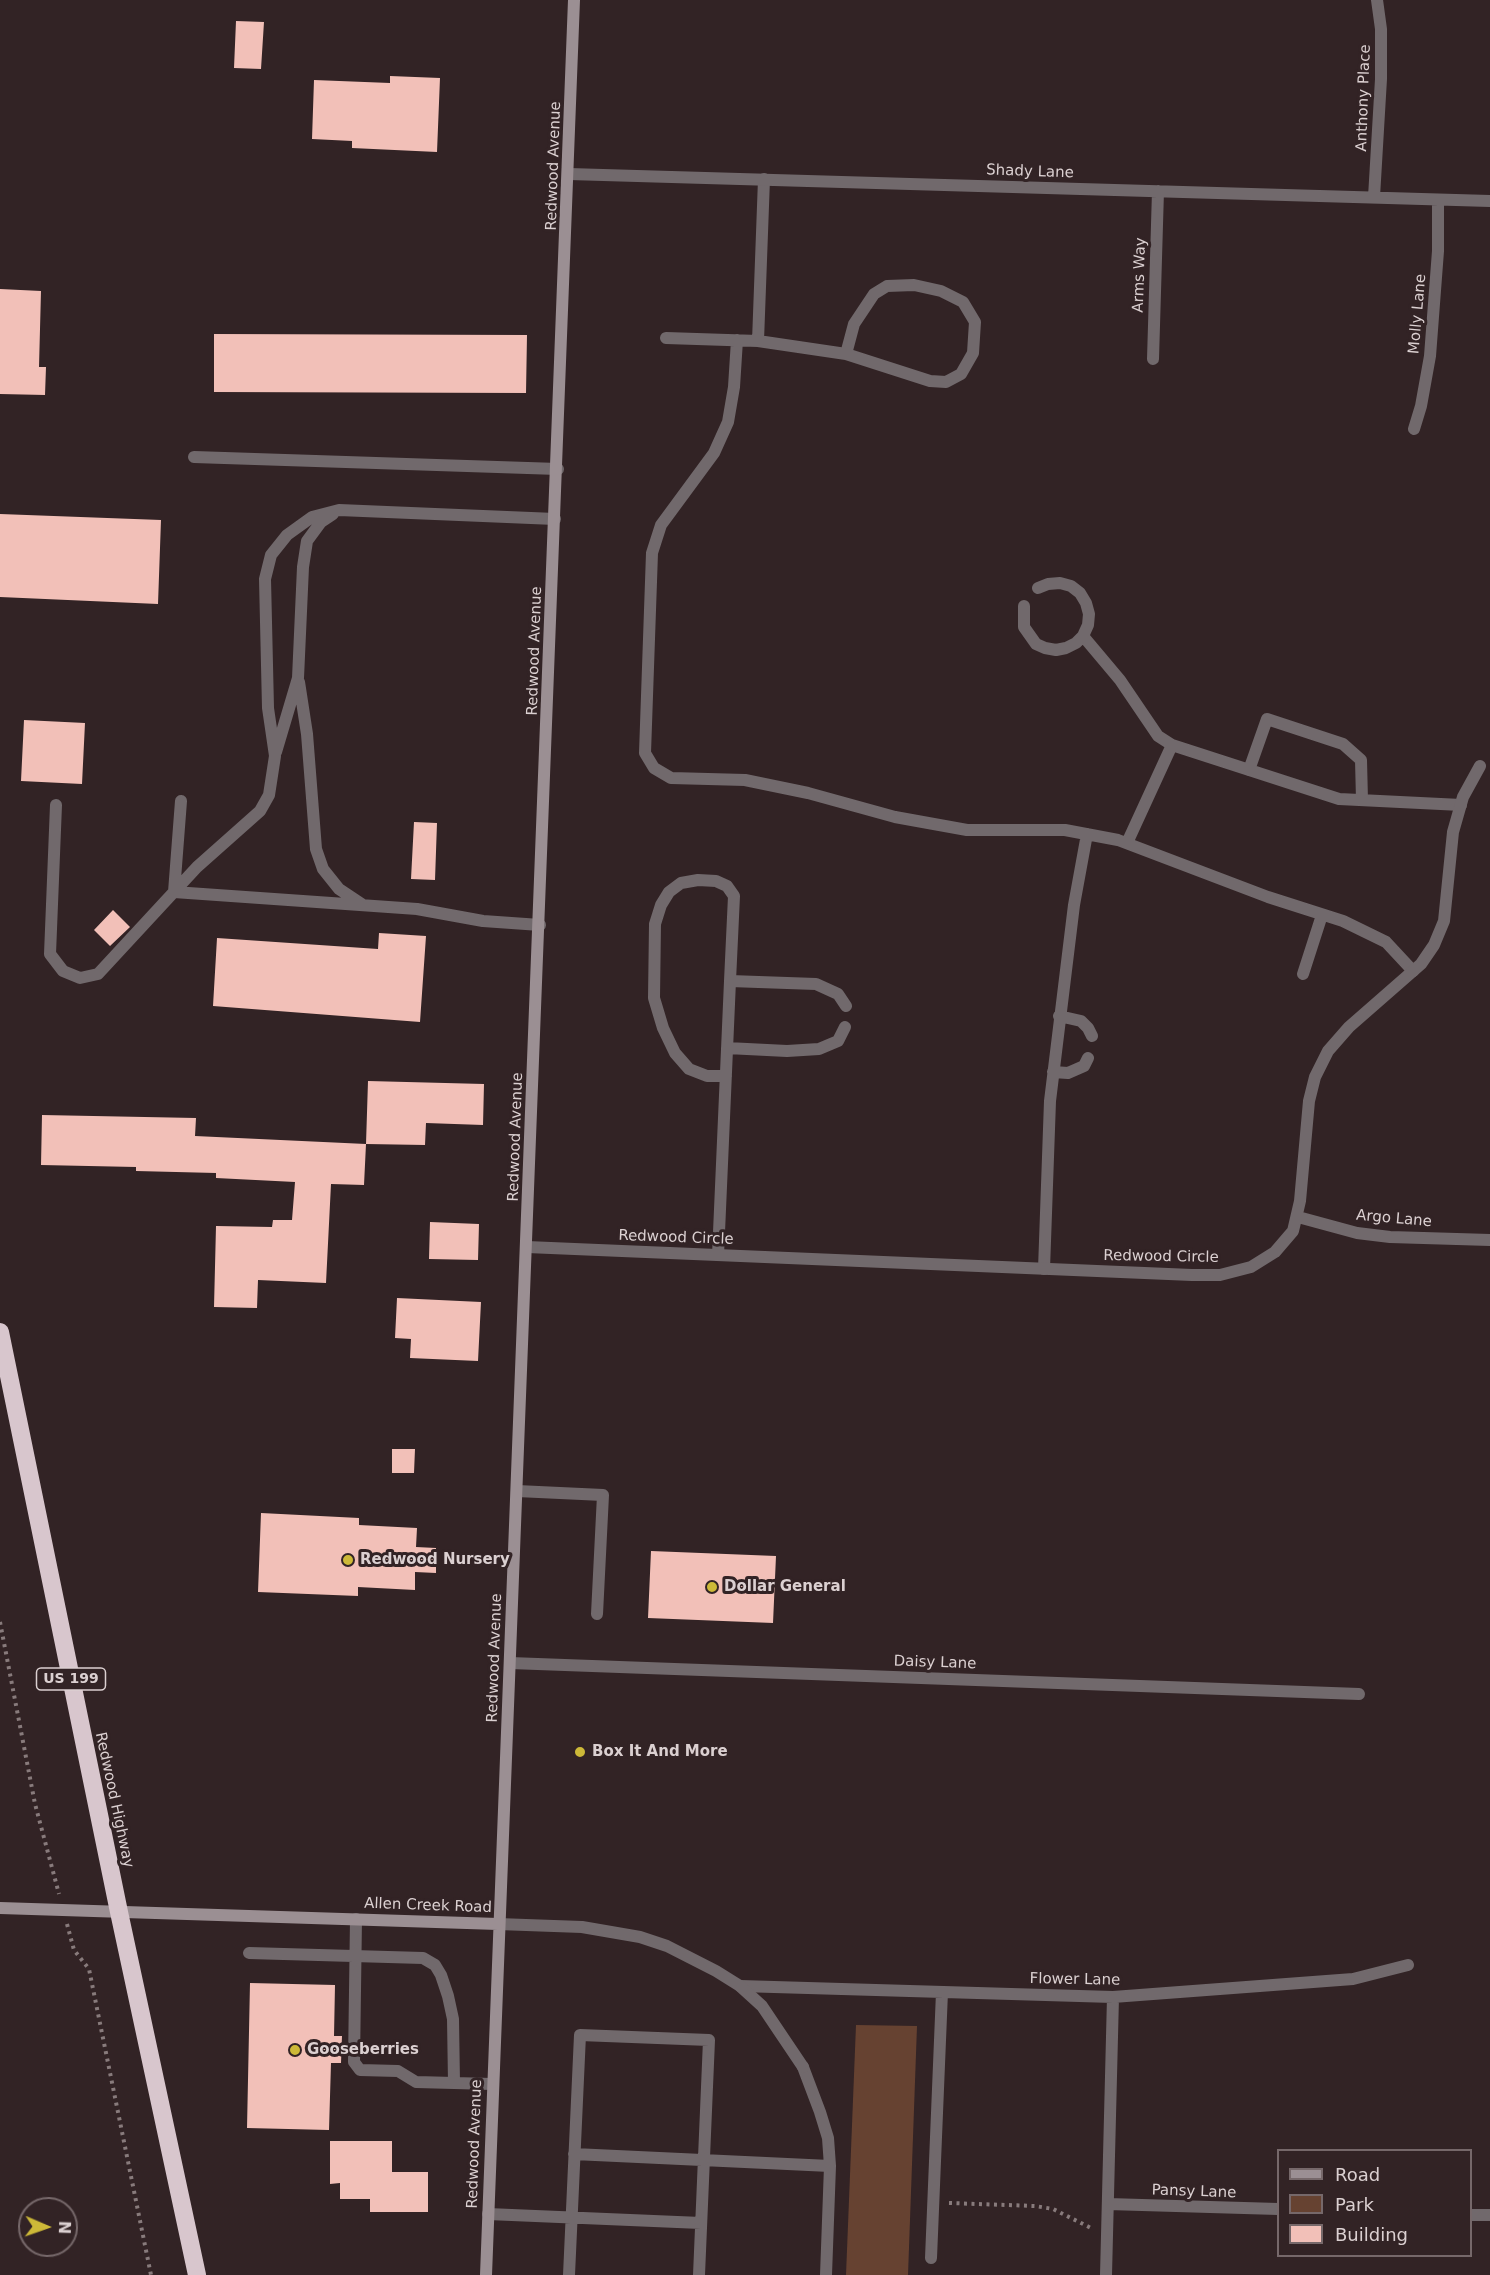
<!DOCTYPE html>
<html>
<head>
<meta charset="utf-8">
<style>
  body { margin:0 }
  #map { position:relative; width:1490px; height:2275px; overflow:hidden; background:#322325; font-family:"DejaVu Sans",sans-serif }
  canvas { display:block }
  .legend { position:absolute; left:1277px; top:2149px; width:195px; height:108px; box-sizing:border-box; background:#322325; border:2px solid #76686a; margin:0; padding:8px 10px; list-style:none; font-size:18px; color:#dbd0d1 }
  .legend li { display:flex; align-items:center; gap:12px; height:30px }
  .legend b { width:30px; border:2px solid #76686a }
  .north { position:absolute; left:18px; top:2197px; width:60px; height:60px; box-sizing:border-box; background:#322325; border:2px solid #76686a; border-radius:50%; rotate:92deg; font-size:16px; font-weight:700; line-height:24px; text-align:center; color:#dbd0d1 }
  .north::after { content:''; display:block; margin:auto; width:21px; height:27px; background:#cdb938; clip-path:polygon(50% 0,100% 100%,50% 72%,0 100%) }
</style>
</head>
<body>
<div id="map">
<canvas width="1490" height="2275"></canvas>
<ul class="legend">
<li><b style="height:8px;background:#9b8f93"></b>Road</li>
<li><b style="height:16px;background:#664231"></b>Park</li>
<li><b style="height:16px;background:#f2c0b8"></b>Building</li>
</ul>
<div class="north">N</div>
</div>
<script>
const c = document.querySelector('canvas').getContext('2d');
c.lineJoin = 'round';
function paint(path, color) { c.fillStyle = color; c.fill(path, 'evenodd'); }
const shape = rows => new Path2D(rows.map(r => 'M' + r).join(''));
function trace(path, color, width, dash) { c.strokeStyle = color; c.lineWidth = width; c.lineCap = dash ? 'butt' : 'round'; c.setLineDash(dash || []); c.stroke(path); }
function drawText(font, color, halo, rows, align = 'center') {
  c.font = font + ' "DejaVu Sans",sans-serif'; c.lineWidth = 6; c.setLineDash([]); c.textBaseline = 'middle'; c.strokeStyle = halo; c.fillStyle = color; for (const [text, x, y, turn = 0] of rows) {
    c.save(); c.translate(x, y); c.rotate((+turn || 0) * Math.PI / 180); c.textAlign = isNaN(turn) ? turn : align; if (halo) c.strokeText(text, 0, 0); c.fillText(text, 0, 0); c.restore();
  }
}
const green = shape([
  [856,2025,917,2026,908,2275,846,2275]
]);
const building = shape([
  [236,21,264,22,261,69,234,68],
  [390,76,440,78,437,152,352,148,352,141,312,139,314,80,390,83],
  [0,289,41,291,39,367,46,367,45,395,0,394],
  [214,334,527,335,526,393,214,392],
  [0,514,161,520,158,604,0,597],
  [24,720,85,723,82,784,21,781],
  [414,822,437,823,435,880,411,879],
  [113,910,130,927,110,946,94,930],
  [379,933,426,936,420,1022,213,1006,217,938,378,949],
  [368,1081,484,1084,483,1125,426,1123,425,1145,366,1144],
  [42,1115,196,1118,195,1136,366,1144,364,1185,331,1184,326,1283,258,1280,257,1308,214,1307,216,1226,272,1227,273,1220,292,1220,295,1182,216,1178,216,1173,136,1171,136,1167,41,1165],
  [430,1222,479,1224,478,1260,429,1259],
  [397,1298,481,1302,478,1361,410,1358,411,1339,395,1338],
  [392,1449,415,1449,414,1473,392,1473],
  [261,1513,359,1518,359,1525,417,1528,416,1547,436,1548,436,1573,415,1572,415,1590,358,1587,358,1596,258,1592],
  [651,1551,776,1556,773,1623,648,1618],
  [250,1983,335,1985,334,2036,342,2036,341,2063,331,2063,329,2130,247,2128],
  [330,2141,392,2141,392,2172,428,2172,428,2212,370,2212,370,2199,340,2199,340,2183,330,2184]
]);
const path = shape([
  [0,1622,35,1804,59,1894],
  [67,1924,74,1950,89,1969,151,2275],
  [949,2203,1035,2206,1053,2209,1093,2229]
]);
const lane = shape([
  [666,338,758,341,846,354,930,381,946,382,961,374,973,353,975,322,963,302,941,291,914,285,887,286,874,294,854,324,846,354],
  [737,340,734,387,728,422,714,453,661,525,652,553,645,753,654,768,671,778,745,780,808,793,895,817,967,830,1065,830,1118,840,1268,897,1343,921,1386,942,1413,971],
  [758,341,764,179],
  [194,457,558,469],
  [1024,606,1024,627,1036,644,1045,648,1056,650,1066,648,1076,643,1083,636,1088,625,1089,614,1086,603,1080,593,1071,586,1060,583,1048,584,1038,588],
  [1083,636,1120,680,1158,736,1172,745,1339,799,1461,805],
  [299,682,307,734,316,849,323,869,339,889,363,905],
  [276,752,298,678,303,567,307,541,321,522,333,514],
  [1249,770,1267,719,1343,744,1361,760,1362,800],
  [56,805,50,954,63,971,80,978,98,974,197,867,260,811,269,795,275,756,268,708,265,579,271,555,287,535,312,517,339,510,555,519],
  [1127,843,1172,745],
  [174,892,417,909,483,921,540,925],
  [174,892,181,801],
  [1303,974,1322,915],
  [730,981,816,984,838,994,846,1006],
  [1059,1016,1081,1021,1088,1028,1092,1036],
  [727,1048,787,1051,819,1049,838,1041,845,1027],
  [1053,1072,1068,1073,1084,1066,1088,1058],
  [718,1255,730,981,734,896,727,886,716,881,698,880,681,883,669,892,661,905,655,924,654,998,663,1028,675,1053,689,1069,707,1076,726,1076],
  [1044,1269,1050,1101,1074,905,1087,834],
  [517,1491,603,1495,597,1614],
  [356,1919,354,2062,360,2070,398,2071,416,2082,492,2084],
  [249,1953,423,1958,435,1965,441,1975,448,1996,453,2019,454,2083],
  [740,1986,1113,1997,1353,1979,1408,1965],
  [803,2067,820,2112,828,2138,830,2166,826,2275],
  [574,2154,830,2166],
  [1108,2204,1278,2209],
  [488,2214,701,2223],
  [1470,2215,1490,2215],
  [931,2258,942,1992],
  [569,2275,580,2035,709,2040,699,2275],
  [1106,2275,1113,1997]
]);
const street = shape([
  [569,174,1490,201],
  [1374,197,1381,79,1381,29,1377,0],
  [1153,359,1158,191],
  [1414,429,1421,406,1430,356,1438,251,1438,200],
  [1298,1217,1357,1233,1390,1237,1490,1240],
  [527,1247,1192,1275,1220,1275,1251,1267,1275,1252,1293,1231,1300,1201,1309,1101,1315,1077,1328,1051,1349,1027,1421,964,1434,945,1444,921,1453,832,1463,797,1480,766],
  [510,1663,1359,1694],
  [498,1924,582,1927,640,1937,667,1946,716,1971,740,1986,762,2006,803,2067]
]);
const secondary = shape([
  [0,1908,498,1924],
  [486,2275,574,0]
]);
const highway = shape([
  [0,1332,119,1912,197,2275]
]);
const markers = [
  [348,1560,6,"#cdb938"],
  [712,1587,6,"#cdb938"],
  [580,1752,6,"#cdb938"],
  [295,2050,6,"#cdb938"]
];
const shields = [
  [71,1679,69]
];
const shieldNames = [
  ["US 199",71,1679]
];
const streetNames = [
  ["Anthony Place",1364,98,-88],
  ["Redwood Avenue",554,166,-88],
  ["Shady Lane",1030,172,2],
  ["Arms Way",1140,275,-88],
  ["Molly Lane",1418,314,-85],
  ["Redwood Avenue",535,651,-88],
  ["Redwood Avenue",516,1137,-88],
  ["Argo Lane",1394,1219,5],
  ["Redwood Circle",676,1238,2],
  ["Redwood Circle",1161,1257,1],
  ["Redwood Avenue",495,1658,-88],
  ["Daisy Lane",935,1663,2],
  ["Redwood Highway",114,1800,78],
  ["Allen Creek Road",428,1906,2],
  ["Flower Lane",1075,1980,1],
  ["Redwood Avenue",475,2144,-88],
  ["Pansy Lane",1194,2192,2]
];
const poiNames = [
  ["Redwood Nursery",360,1560],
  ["Dollar General",724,1587],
  ["Box It And More",592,1752],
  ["Gooseberries",307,2050]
];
paint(green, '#664231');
paint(building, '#f2c0b8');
trace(path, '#887b7c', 4, [3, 4.5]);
trace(lane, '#71696c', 12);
trace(street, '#71696c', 12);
trace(secondary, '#9b8f93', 12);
trace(highway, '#d8c6cd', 18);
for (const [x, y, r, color] of markers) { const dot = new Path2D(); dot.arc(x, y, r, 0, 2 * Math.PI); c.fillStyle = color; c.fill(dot); trace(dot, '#322325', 2); }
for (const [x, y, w] of shields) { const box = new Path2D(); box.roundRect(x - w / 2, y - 11, w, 22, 4.5); c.fillStyle = '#322325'; c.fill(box); trace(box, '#dbd0d1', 1.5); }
drawText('bold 14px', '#dbd0d1', null, shieldNames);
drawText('15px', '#dbd0d1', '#322325', streetNames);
drawText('bold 15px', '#dbd0d1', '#322325', poiNames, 'left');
</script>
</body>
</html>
